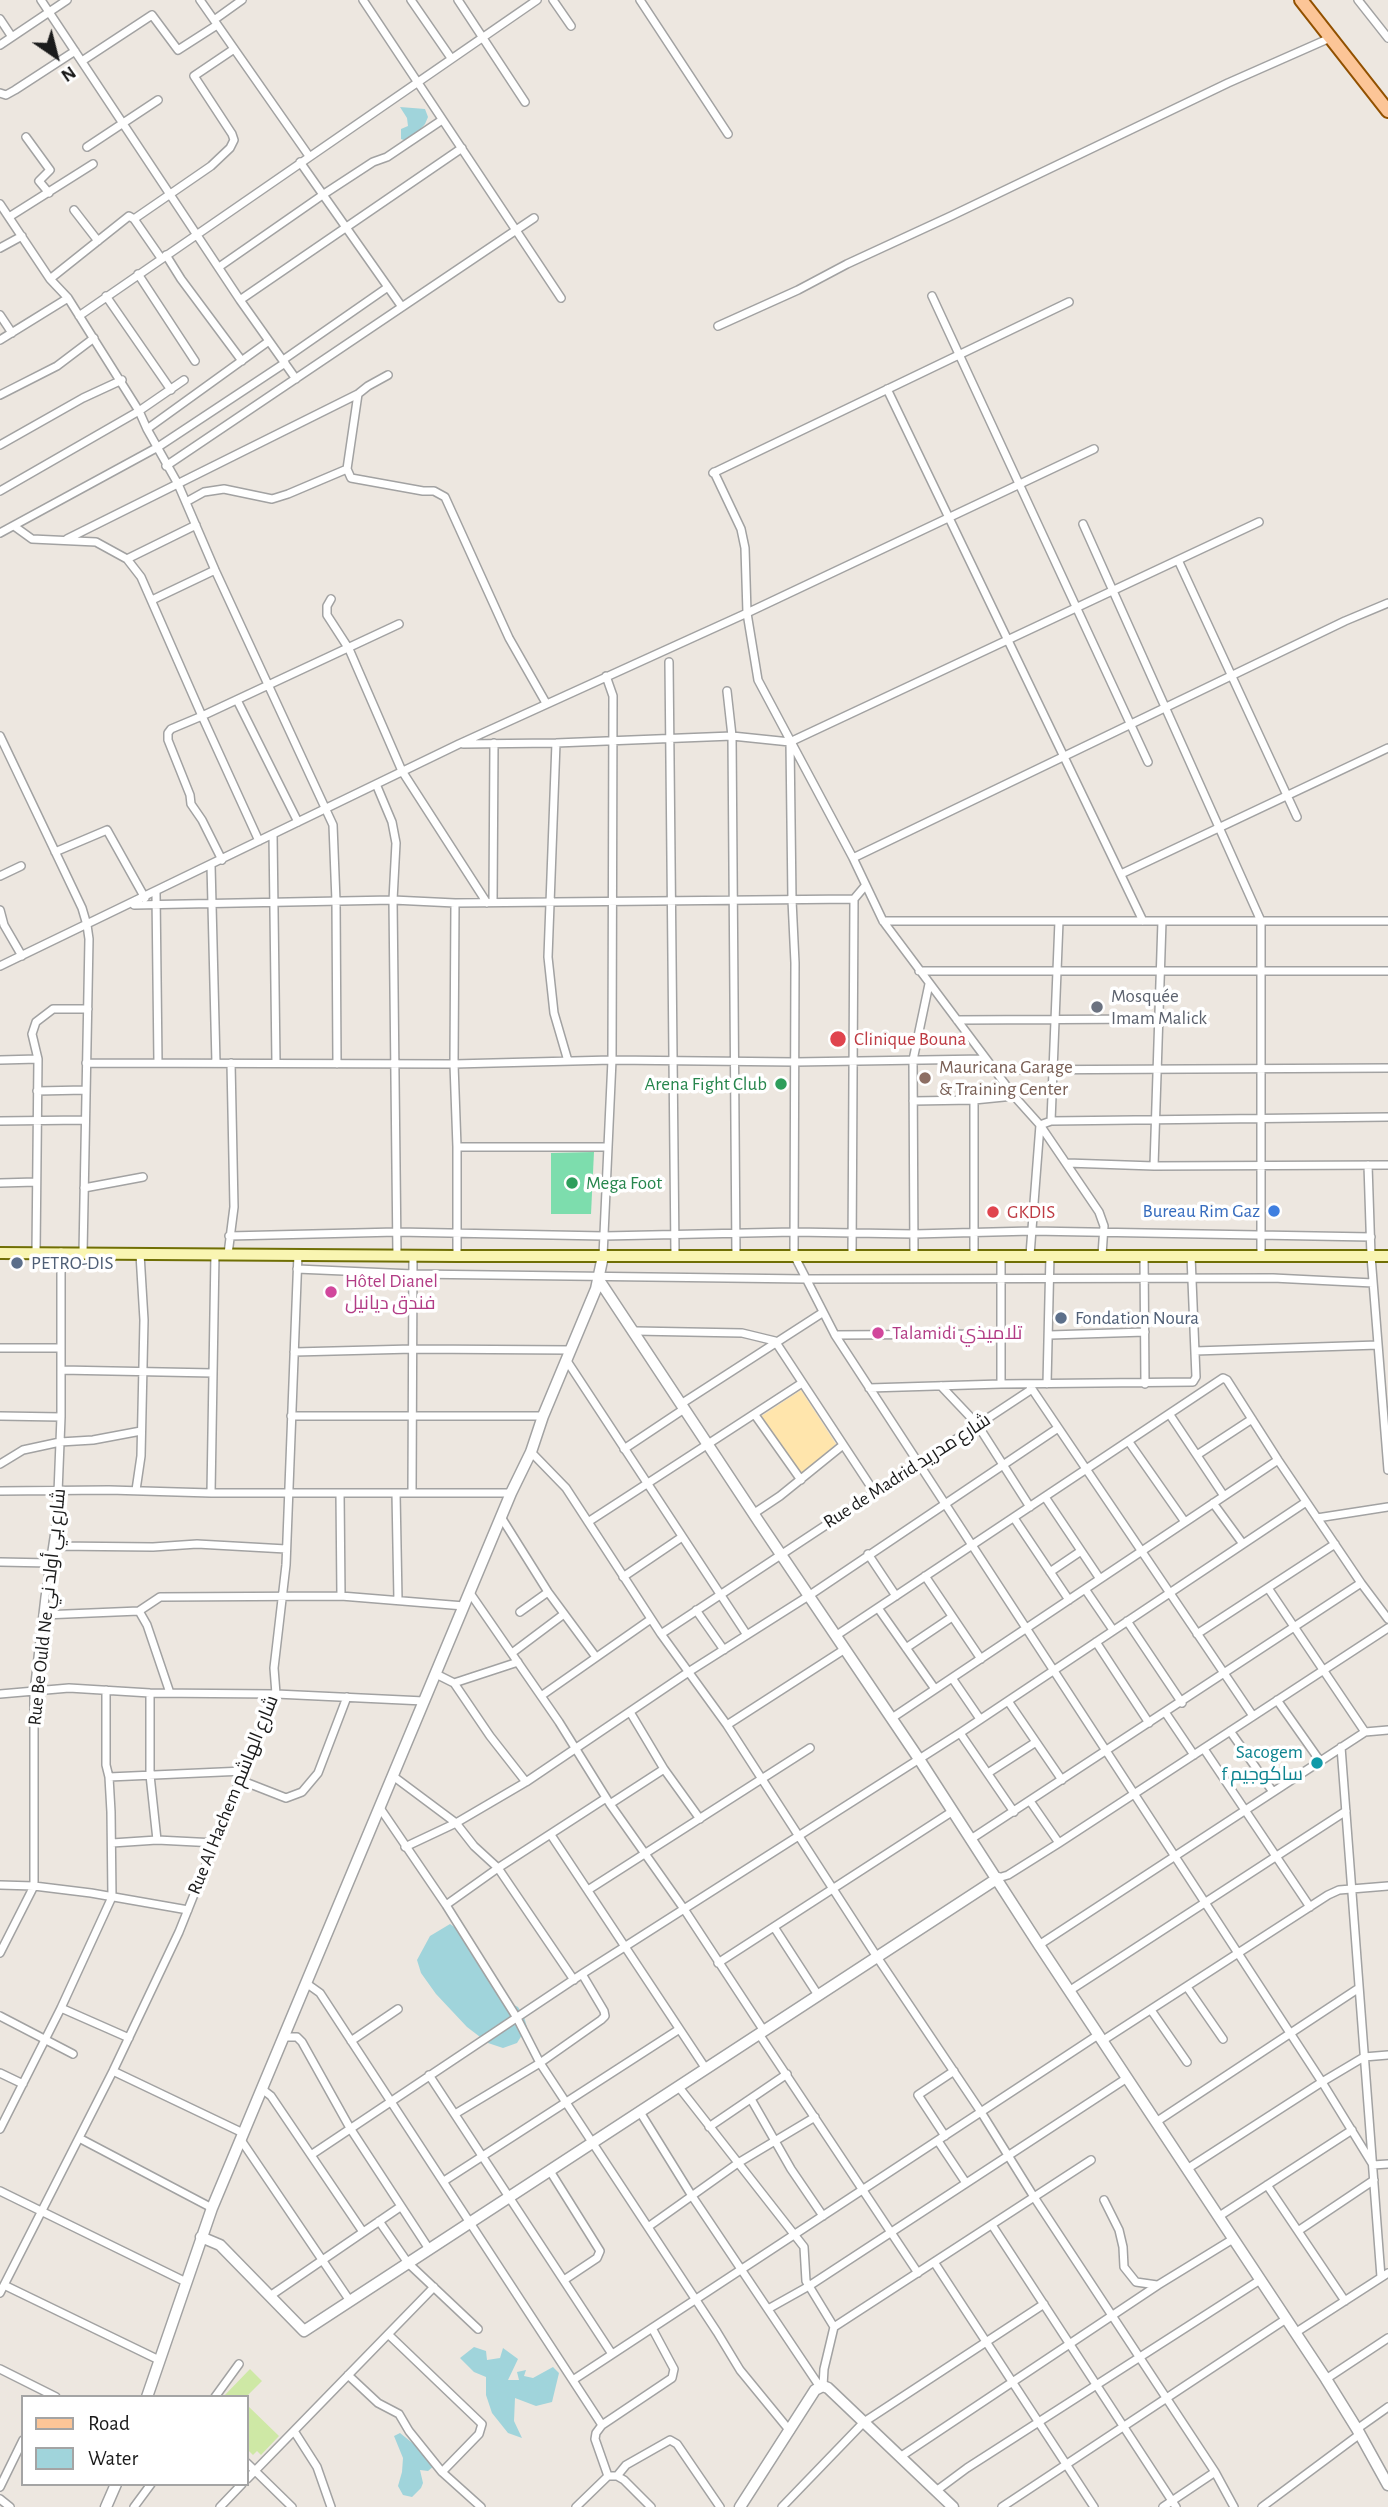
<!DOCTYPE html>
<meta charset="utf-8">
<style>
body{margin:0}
#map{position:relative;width:1388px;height:2507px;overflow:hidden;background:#ede7e0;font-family:"Alegreya Sans",sans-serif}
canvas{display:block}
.legend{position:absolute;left:21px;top:2395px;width:228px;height:91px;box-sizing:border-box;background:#fff;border:2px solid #a4a4a4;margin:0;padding:9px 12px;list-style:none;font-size:21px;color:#1b1b1b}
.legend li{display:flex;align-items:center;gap:14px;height:35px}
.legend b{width:35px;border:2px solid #a4a4a4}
.north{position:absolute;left:21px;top:21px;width:70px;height:70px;-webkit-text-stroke:5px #fff;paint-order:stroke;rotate:145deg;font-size:19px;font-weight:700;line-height:28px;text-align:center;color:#1b1b1b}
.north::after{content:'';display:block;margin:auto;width:24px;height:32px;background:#1b1b1b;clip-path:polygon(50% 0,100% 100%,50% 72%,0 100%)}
</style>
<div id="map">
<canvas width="1388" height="2507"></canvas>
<ul class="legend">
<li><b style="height:9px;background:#fcc597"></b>Road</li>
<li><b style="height:19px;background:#a0d4db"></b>Water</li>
</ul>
<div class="north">N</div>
</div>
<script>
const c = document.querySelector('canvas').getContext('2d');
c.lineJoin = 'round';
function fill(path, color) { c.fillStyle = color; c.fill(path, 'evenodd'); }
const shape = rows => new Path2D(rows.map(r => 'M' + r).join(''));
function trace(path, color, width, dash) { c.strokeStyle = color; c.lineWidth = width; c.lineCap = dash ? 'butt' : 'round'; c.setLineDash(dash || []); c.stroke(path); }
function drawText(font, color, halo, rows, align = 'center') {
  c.font = font + ' "Alegreya Sans",Cairo,sans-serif'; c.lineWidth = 7; c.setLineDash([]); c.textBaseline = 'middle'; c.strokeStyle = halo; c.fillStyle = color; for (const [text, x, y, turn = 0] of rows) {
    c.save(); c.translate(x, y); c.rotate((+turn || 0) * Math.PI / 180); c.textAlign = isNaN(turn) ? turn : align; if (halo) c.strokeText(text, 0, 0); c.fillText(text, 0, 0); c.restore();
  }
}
fill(shape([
 [250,2369,262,2381,246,2397,223,2397],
 [247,2405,279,2436,261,2455,257,2451,253,2455,247,2449]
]), '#cee8a5');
fill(shape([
 [801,1390,836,1444,801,1474,760,1417]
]), '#ffe5ac');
fill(shape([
 [594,1152,591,1214,551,1214,551,1153]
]), '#7dddad');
fill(shape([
 [400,107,425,109,428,117,425,124,409,142,401,139,401,129,408,126,407,118],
 [450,1924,459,1930,481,1962,490,1983,504,2000,518,2007,524,2017,527,2027,517,2043,503,2048,488,2043,467,2027,436,1994,421,1973,417,1960,430,1936],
 [474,2347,486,2351,487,2360,500,2358,503,2348,518,2359,508,2380,519,2380,517,2372,526,2370,524,2376,533,2378,553,2367,559,2373,552,2402,536,2406,515,2398,514,2421,522,2438,508,2433,492,2413,486,2395,486,2377,474,2372,460,2358],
 [400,2433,431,2458,435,2465,428,2471,420,2470,423,2483,421,2488,412,2497,403,2495,398,2486,402,2472,403,2458,394,2436]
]), '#a0d4db');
const minor = shape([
 [41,0,240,300,296,379],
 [200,0,309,156],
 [363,0,561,298],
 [411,0,451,58],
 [458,0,525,102],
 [553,0,571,26],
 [640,0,728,134],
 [1358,0,1388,38],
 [0,19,12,37],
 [214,20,242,0],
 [0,45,67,0],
 [82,61,152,15,178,50,217,25],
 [0,93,6,95,15,90,75,51],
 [26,137,50,170,39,181,49,193],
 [87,147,158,100],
 [300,162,402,307],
 [0,204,50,279,68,298,139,411,147,429,178,484,215,570,333,825,336,901,337,1064],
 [74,210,98,241],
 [9,217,93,164],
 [134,219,161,258],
 [0,248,22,236],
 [166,255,181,279,242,361],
 [219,267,324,194,373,162,387,157,442,120],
 [138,274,195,361],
 [50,279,129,216,134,219,211,166,230,148,234,140,232,134,194,76,234,49],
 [106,296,171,390],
 [932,296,1148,762],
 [240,300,462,148],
 [0,315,12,333],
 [79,316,537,0],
 [718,326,798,290,847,264,951,216,1228,83,1330,38],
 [0,340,68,298],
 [283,360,388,287],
 [388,375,368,386,358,394,347,469,351,478,423,491,434,491,445,497,509,638,546,703],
 [887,389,1143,921],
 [0,395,57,366,94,338],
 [147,429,269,341],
 [0,445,83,398,122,380],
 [166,466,534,218],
 [714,472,741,529,745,548,747,613,758,680,853,858,883,921,1014,1096,1040,1125,1099,1212,1104,1226,1102,1255],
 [713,473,1069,302],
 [0,491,139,411,184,380],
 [186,502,204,492,224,489,272,499,288,494,347,469],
 [1083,524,1261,921,1261,1256],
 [14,526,32,539,96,542,127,559,141,577,202,716,171,729,168,733,168,740,190,795,191,804,202,820,222,860],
 [0,533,158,447,285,363],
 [67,539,358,394],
 [127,559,196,525],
 [1178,560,1297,817],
 [331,599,327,606,327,615,349,649,402,771,487,903],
 [152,600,215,570],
 [669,662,675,1254],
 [606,676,613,696,612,1060,795,1062,986,1059],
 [727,691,732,736,736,1255],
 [237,700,298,822],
 [0,736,82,908,87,925,89,939,83,1253],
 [790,742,792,900,795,963,794,1255,835,1335,1322,2082,1373,2165,1388,2164],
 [556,743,548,957,554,1013,568,1061],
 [463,744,556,743,732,736,790,742,1259,522],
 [376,784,392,822,396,843,393,900,397,1255],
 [273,834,276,1063],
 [259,841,202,716,399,624],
 [55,852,107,830,145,898],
 [853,858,1345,621,1388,603],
 [211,865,216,1063],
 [1121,874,1388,748],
 [0,876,21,866],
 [156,893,158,1063],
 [493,902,494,743],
 [455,903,454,1064,457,1147,457,1256],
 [134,905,393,900,455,903,854,899],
 [0,910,4,925,22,956],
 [883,921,1388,921],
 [0,966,459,744,747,613,1094,449],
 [919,971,1388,971],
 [957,1020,1158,1019],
 [0,1060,38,1059],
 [86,1063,454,1064,612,1060,603,1256],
 [994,1070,1388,1068],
 [37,1091,86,1090],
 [913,1101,974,1100,1014,1096],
 [0,1121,85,1120],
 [1051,1121,1059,921],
 [457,1147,608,1147],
 [1067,1163,1154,1166,1388,1165],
 [1368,1165,1371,1256,1388,1470],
 [1154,1166,1162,921],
 [0,1183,36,1182],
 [84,1188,143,1177],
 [229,1236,397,1232,604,1236,794,1232,914,1234,1032,1231,1371,1237],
 [36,1253,38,1059,32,1034,36,1022,53,1009,88,1009],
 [228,1254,234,1207,231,1063],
 [852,1255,854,899,865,886],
 [974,1255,974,1100],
 [1001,1255,1001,1384],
 [1030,1255,1040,1125,1051,1121,1388,1117],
 [1144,1255,1145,1384],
 [914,1256,913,1060,929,984],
 [297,1269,413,1274,806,1279,1273,1278,1373,1283],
 [635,1331,742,1333,775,1341,875,1493],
 [835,1335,1002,1334],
 [1050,1335,1145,1332],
 [0,1348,61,1348],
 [1195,1351,1378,1345],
 [294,1352,413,1349,571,1350],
 [567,1361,747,1635],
 [61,1370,213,1373],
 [1047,1384,1050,1255],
 [941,1386,977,1424,1030,1507],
 [1030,1386,1253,1716],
 [869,1388,1001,1384,1193,1382,1196,1377,1191,1256],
 [681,1404,822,1313],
 [755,1415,801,1480],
 [1170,1415,1224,1496],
 [0,1416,61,1417],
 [291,1416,543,1416],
 [1129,1442,1185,1522],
 [624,1449,684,1409],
 [531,1452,566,1488,661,1634,727,1725,877,1957,981,2112,1034,2197,1215,2472,1234,2507],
 [1197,1455,1252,1419],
 [0,1464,23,1450,60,1442,93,1440,141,1431],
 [136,1490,141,1456,144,1320,140,1254],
 [0,1491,109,1490,211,1493,511,1493],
 [211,1493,215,1254],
 [340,1493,341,1596,464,1606],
 [396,1493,398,1600],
 [412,1493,413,1255],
 [1045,1497,1100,1579],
 [1213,1503,1243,1544],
 [753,1514,780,1496,843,1445],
 [501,1517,548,1592,596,1657],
 [1014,1518,1069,1600],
 [1317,1518,1388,1507],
 [588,1522,802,1383],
 [54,1546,153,1547,197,1544,286,1549],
 [868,1554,896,1596],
 [0,1562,50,1563],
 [1050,1572,1081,1551],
 [925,1576,981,1659],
 [623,1577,682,1537],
 [1268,1588,1365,1732],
 [1085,1589,1113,1630],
 [470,1593,559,1722,610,1804,684,1909,764,2031],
 [878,1608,935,1689],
 [696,1610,724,1650],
 [139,1611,147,1625,170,1693],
 [520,1612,548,1592],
 [43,1615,139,1611,160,1597,341,1596],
 [1127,1621,1182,1703],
 [661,1634,1032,1389],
 [1197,1634,1335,1544],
 [837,1635,1223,1378,1227,1380,1278,1460,1361,1583,1388,1619],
 [1096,1642,1149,1723],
 [906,1648,952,1617],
 [512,1653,564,1614],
 [436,1674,454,1683,490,1736,526,1782],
 [952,1678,980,1719],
 [454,1683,518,1662],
 [150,1693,150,1775,157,1840,216,1843],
 [0,1694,69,1688,150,1693,276,1694,424,1701],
 [541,1696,651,1619],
 [1277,1700,1320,1761],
 [1008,1701,1062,1780],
 [630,1712,664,1769,700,1819],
 [1165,1712,1194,1755],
 [892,1718,1278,1460],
 [727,1725,845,1649],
 [1230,1731,1273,1792],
 [960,1733,1014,1812],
 [1341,1747,1381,2277],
 [1204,1749,1310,1907],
 [988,1773,1036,1742],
 [393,1776,456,1823,474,1846,498,1868,574,1980],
 [109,1777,244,1771],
 [240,1780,286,1798,302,1792,318,1773,347,1697],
 [1030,1801,1059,1843],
 [610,1804,664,1769],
 [380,1808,446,1905,517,2018,540,2063,717,2332,740,2370,790,2431],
 [551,1835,706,2069],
 [971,1839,1361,1583],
 [112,1843,157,1840],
 [405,1847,456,1823,526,1782,690,1671,810,1595,1058,1428],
 [998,1878,1008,1875,1059,1843,1388,1628],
 [0,1885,34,1886,91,1893,188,1910],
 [588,1890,810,1748],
 [446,1905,498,1868,606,1798],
 [774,1927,818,1995],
 [1039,1945,1365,1732,1388,1730],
 [0,1953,34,1886,34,1692,45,1597,57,1518,61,1417,61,1252],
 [718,1963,953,1811],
 [306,1983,320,1993,602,2425],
 [1187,1987,1223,2039],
 [1069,1991,1346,1811],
 [61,2008,129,2038],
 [1151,2010,1187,2062],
 [0,2016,73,2054],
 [759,2034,918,2273],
 [284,2037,297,2037,302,2042,350,2128,429,2249],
 [351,2041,398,2009],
 [1102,2041,1328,1895,1339,1890,1388,1886],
 [113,2071,243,2133],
 [0,2073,23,2084],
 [429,2075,612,2354],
 [678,2086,804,2247,806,2281,834,2327,824,2369,823,2386],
 [262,2089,271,2096,363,2232],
 [751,2099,791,2169,823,2216],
 [640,2112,692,2196,820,2387],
 [455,2114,540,2063,601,2020,605,2016,604,2011,582,1974],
 [1156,2122,1359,1988],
 [709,2127,787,2074],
 [0,2129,61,2008,112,1897,111,1812,109,1777,106,1765,106,1690],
 [945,2136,918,2095,954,2071],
 [79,2138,212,2208],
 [241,2140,350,2301],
 [938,2141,966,2183],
 [311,2155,582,1974,960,1733,1306,1502],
 [1187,2169,1322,2082,1364,2057,1388,2055],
 [550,2171,600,2251,597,2258,564,2280],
 [444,2181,678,2030],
 [1267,2185,1345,2301],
 [0,2191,186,2282],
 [1104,2200,1119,2230,1123,2247,1124,2267,1136,2282,1157,2285],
 [1218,2217,1352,2130],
 [379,2221,408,2263,478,2329],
 [992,2225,1176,2507],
 [648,2227,738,2163,815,2117],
 [1298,2231,1374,2180],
 [934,2262,1094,2507],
 [4,2285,159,2360],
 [0,2293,113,2071,179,1932,253,1747,276,1694,274,1668,286,1565,298,1254],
 [270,2296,400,2207],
 [768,2309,809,2286,1127,2078],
 [834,2327,1091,2160],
 [1295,2333,1388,2273],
 [389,2335,482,2424,479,2434,442,2472],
 [0,2369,56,2397],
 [348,2375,378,2403,399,2414,409,2431,442,2472,481,2507],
 [1326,2379,1388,2338],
 [573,2380,1098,2035],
 [215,2397,239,2364],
 [1357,2429,1388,2407],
 [294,2431,317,2467,331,2507],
 [900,2457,1158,2285,1233,2239],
 [247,2463,292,2507],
 [608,2476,595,2439,596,2433,602,2425,672,2378,674,2369,652,2328],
 [617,2476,626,2465,670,2440,677,2444,720,2507],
 [247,2479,434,2287],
 [0,2487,23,2440],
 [936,2491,967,2468,1260,2280],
 [0,2499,10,2507],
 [134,2507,151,2484],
 [220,2507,242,2484],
 [576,2507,608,2476,617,2476,624,2480,651,2507],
 [782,2507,864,2422,1044,2304],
 [1002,2507,1286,2319],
 [1163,2507,1215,2472],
 [1262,2507,1360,2434]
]);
const tertiary = shape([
 [599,1280,759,1522,919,1759,1039,1945,1326,2379,1357,2429,1388,2485],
 [201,2237,220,2245,304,2331,998,1878],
 [147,2397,212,2208,511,1493,531,1452,543,1416,596,1289,603,1256],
 [106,2507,116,2484],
 [740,2507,815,2390,823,2386,828,2388,953,2507]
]);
const secondary = shape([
 [0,1253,457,1256,1388,1256]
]);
const primary = shape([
 [1301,0,1388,111]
]);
trace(minor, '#a2a2a2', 10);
trace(tertiary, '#a2a2a2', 13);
trace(secondary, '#706f05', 14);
trace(primary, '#925100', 16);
trace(minor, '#fff', 7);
trace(tertiary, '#fff', 10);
trace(secondary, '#f9f5b2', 10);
trace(primary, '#fcc597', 12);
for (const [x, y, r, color] of [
 [1097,1007,7,"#6b7280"],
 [838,1039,9,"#e0444e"],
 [925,1078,7,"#8d6e63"],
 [781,1084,7,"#2e9e5b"],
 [572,1183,7,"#2e9e5b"],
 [1274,1211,7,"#3f7fe0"],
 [993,1212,7,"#e0444e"],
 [17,1263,7,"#5c6f8a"],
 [331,1292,7,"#d1479c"],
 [1061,1318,7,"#5c6f8a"],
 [878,1333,7,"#d1479c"],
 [1317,1763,7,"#0f9aa8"]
]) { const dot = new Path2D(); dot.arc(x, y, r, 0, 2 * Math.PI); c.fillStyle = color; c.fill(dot); trace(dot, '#fff', 2.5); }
drawText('19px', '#5b616d', '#fff', [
 ["Mosquée",1111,996],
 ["Imam Malick",1111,1018]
], 'left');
drawText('19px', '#be3a42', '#fff', [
 ["Clinique Bouna",854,1039],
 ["GKDIS",1007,1212]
], 'left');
drawText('19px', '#785e54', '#fff', [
 ["Mauricana Garage",939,1067],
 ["& Training Center",939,1089]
], 'left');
drawText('19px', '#27864d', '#fff', [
 ["Arena Fight Club",767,1084],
 ["Mega Foot",586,1183,"left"]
], 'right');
drawText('19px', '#366cbe', '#fff', [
 ["Bureau Rim Gaz",1260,1211]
], 'right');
drawText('19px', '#4e5e75', '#fff', [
 ["PETRO-DIS",31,1263],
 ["Fondation Noura",1075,1318]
], 'left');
drawText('19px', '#b23c85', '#fff', [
 ["Hôtel Dianel",345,1281],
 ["فندق ديانيل",345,1303],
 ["Talamidi تلاميذي",892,1333]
], 'left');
drawText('19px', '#1b1b1b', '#fff', [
 ["Rue de Madrid شارع مدريد",907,1471,-33],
 ["Rue Be Ould Ne شارع بي أولد ني",47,1607,-84],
 ["Rue Al Hachem شارع الهاشم",233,1795,-68]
]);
drawText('19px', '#0d838f', '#fff', [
 ["Sacogem",1303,1752],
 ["f ساكوجيم",1303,1774]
], 'right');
</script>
